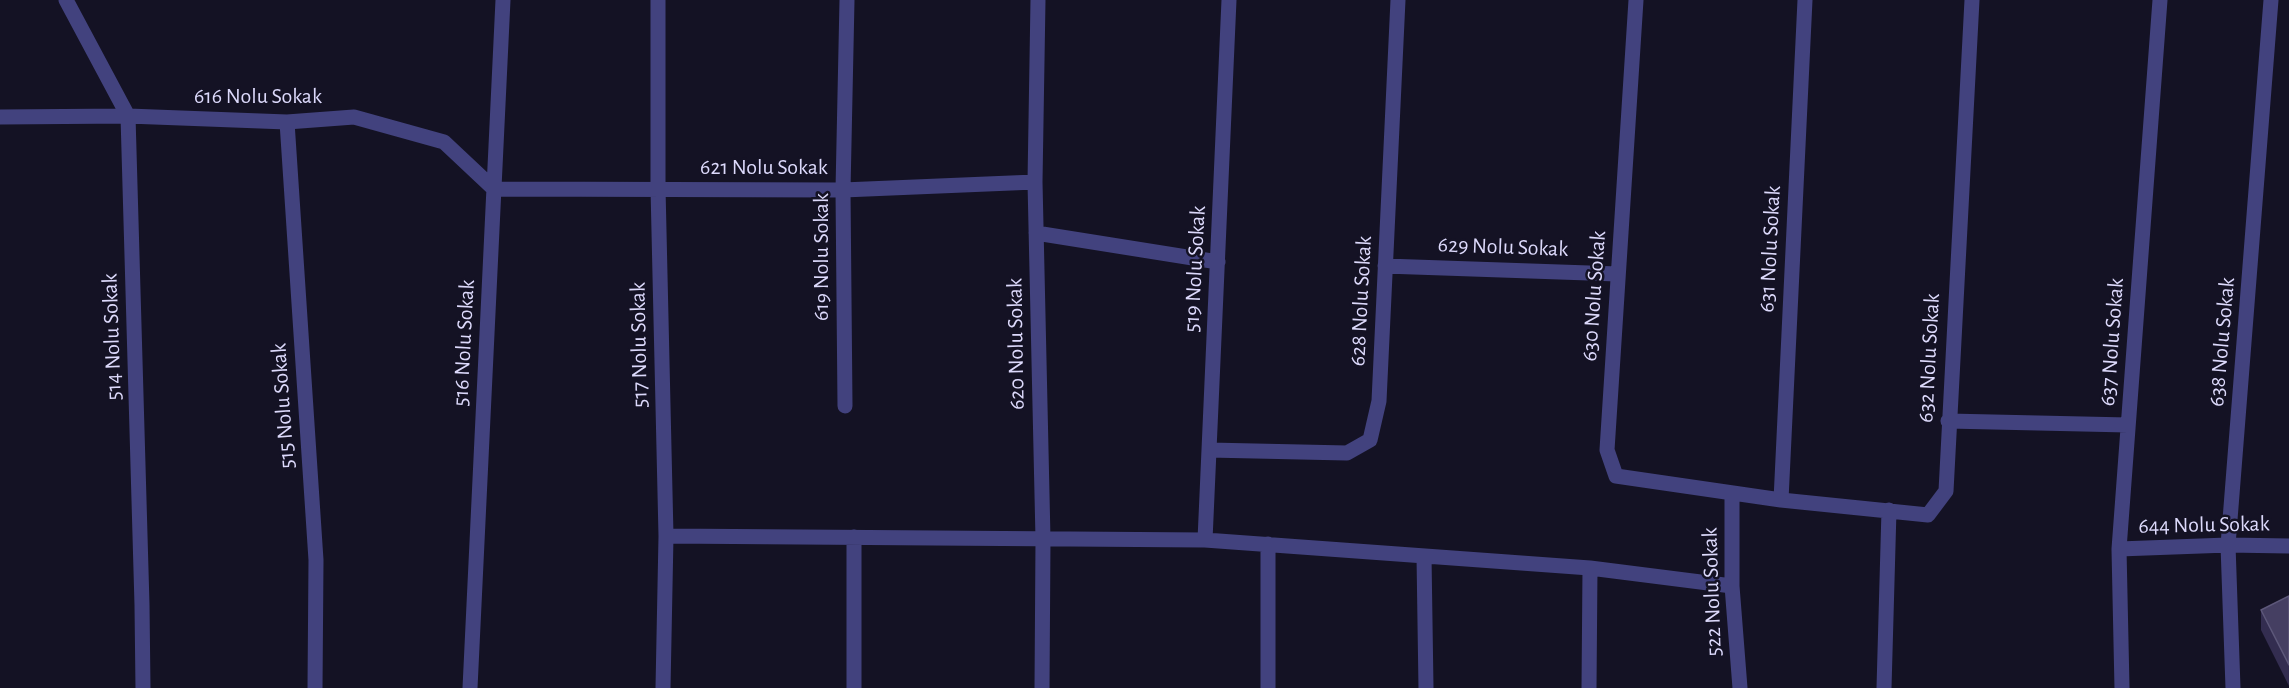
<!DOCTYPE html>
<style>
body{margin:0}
canvas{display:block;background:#141224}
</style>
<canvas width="2289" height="688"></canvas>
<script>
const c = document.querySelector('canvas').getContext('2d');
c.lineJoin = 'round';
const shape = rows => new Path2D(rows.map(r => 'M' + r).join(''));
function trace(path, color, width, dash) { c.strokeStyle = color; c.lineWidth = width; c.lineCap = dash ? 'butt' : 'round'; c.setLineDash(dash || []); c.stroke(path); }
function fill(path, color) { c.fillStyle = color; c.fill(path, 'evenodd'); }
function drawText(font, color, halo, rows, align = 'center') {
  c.font = font + ' "Alegreya Sans",sans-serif'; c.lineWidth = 5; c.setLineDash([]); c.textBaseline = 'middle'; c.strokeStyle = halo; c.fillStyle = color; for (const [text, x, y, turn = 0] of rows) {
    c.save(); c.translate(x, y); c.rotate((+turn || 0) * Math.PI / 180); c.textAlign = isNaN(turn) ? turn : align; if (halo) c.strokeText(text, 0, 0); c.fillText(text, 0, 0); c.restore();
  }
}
trace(shape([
 [66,0,128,116,142,605,143,688],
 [658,0,658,188,666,536,663,688],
 [1038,0,1035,182,1043,539,1042,688],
 [1636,0,1607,450,1616,476,1781,500,1928,515,1946,491,1972,0],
 [0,117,128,116,287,122,354,117,444,142,494,189,843,190,1035,182],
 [287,122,316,560,315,688],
 [1036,233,1218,262],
 [1385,266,1618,274],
 [845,406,843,190,847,0],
 [1948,421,2128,425],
 [1209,450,1347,453,1370,440,1379,401,1398,0],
 [1732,493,1732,586,1740,688],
 [1781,500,1805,0],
 [666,536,1205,540,1590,568,1732,586],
 [1205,540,1229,0],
 [2119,549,2228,545,2289,546],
 [1424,556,1426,688],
 [470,688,503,0],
 [854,688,854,537],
 [1268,688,1268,544],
 [1589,688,1590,568],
 [1884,688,1889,510],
 [2122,688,2119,549,2160,0],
 [2233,688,2228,545,2271,0]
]), '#42427e', 15);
fill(shape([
 [2289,596,2289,686,2261,630,2261,610]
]), '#332d50');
const building = shape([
 [2289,596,2289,665,2261,610,2289,596]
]);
fill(building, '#453f62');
trace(building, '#5d587a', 1.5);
drawText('22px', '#dcd9fb', '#141224', [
 ["616 Nolu Sokak",258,96],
 ["621 Nolu Sokak",764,167],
 ["629 Nolu Sokak",1503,247,2],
 ["631 Nolu Sokak",1770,249,-87],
 ["619 Nolu Sokak",821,257,-90],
 ["519 Nolu Sokak",1195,269,-87],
 ["630 Nolu Sokak",1594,296,-86],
 ["628 Nolu Sokak",1361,301,-87],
 ["514 Nolu Sokak",112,337,-92],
 ["637 Nolu Sokak",2112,342,-86],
 ["638 Nolu Sokak",2222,342,-85],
 ["516 Nolu Sokak",464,343,-87],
 ["620 Nolu Sokak",1016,344,-91],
 ["517 Nolu Sokak",639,345,-91],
 ["632 Nolu Sokak",1929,358,-87],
 ["515 Nolu Sokak",283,406,-94],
 ["644 Nolu Sokak",2204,525,-1],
 ["522 Nolu Sokak",1712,592,-92]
]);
</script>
